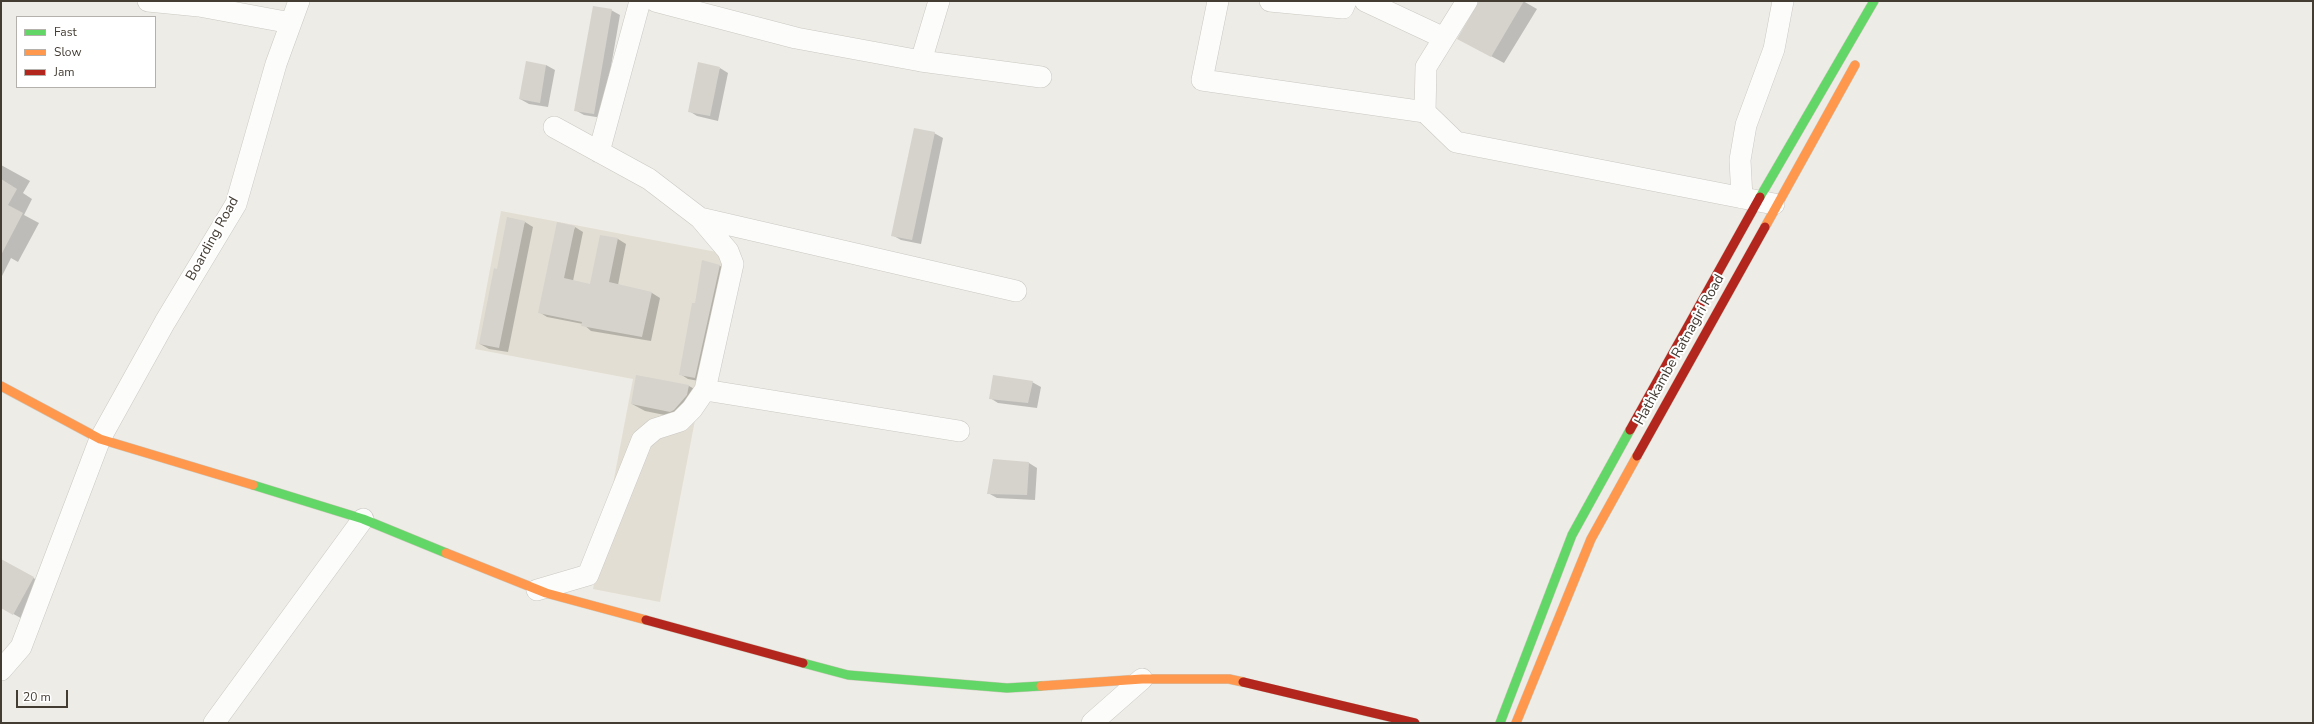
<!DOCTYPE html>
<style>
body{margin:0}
#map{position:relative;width:2314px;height:724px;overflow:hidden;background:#eeece6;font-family:"Nunito Sans",sans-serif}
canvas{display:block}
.frame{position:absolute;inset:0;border:2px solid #433c33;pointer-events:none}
.legend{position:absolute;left:16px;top:16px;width:140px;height:72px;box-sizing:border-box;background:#fff;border:1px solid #b4b1ad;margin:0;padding:5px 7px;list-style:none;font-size:12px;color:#433c33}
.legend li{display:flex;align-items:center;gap:8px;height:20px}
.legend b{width:20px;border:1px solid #b4b1ad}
.scale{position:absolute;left:16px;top:690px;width:52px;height:18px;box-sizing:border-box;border:2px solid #433c33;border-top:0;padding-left:5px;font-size:12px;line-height:14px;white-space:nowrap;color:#433c33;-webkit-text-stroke:3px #fff;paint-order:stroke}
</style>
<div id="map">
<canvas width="2314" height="724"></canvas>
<div class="frame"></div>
<ul class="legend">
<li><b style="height:5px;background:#63d668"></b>Fast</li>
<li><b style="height:5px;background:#ff974d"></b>Slow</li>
<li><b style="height:5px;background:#b3261e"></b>Jam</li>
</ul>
<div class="scale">20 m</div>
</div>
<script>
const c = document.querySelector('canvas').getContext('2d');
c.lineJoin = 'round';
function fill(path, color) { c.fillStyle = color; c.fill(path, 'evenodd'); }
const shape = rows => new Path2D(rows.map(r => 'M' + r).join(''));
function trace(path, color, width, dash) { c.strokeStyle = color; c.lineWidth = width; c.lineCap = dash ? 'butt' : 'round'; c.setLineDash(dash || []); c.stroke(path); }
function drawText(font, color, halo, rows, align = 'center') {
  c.font = font + ' "Nunito Sans",sans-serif'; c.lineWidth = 4; c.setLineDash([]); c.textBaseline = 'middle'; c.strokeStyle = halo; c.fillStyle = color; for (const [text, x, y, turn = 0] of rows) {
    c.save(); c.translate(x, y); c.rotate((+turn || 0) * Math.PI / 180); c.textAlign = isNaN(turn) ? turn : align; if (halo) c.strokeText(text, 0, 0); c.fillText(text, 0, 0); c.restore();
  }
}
fill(shape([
 [501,211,727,254,660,602,593,589,633,379,475,349]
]), '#e2ded3');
fill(shape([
 [1479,1,1523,1,1537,9,1504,63,1472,46],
 [611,10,620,15,602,118,584,115,575,110],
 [546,65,555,70,548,107,529,104,520,99],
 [720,68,728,73,718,121,697,116,689,111],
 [934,133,943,138,921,244,901,240,892,235],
 [1,165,30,181,23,193,32,199,24,215,39,223,18,262,11,258,1,278],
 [525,222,533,227,508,352,489,349,480,344,498,270],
 [575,227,583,232,573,281,591,285,601,236,618,239,626,244,618,285,652,293,660,298,651,341,591,331,583,324,547,317,539,312],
 [703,261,720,266,729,271,704,382,688,379,680,374,696,304],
 [1032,382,1041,387,1037,408,998,403,990,398],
 [689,386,702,393,684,419,645,411,632,404],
 [1029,463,1037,468,1035,500,997,498,988,493],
 [1,560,46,585,26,621,1,607]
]), '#0003');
fill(shape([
 [1479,1,1524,1,1491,57,1457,39],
 [593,6,612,9,594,114,574,111],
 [526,61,546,65,540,103,519,99],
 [698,62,720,67,710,116,688,112],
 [914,128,935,132,912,240,891,236],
 [1,179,17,189,8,205,23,213,1,255],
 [507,217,525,221,499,348,479,344,494,268,497,269],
 [557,222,575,226,564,278,590,284,600,235,618,238,609,282,652,292,642,337,581,326,582,322,538,313],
 [702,260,720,265,695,378,679,375,692,303,695,303],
 [636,375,689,385,687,395,674,410,670,412,631,404],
 [993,375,1033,381,1028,403,989,399],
 [993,459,1029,462,1027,495,987,494],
 [1,559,34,577,13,615,1,608]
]), '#d6d3cd');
const street = shape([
 [148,1,199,6,291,23],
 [655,1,796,38,921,61,939,1],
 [1218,1,1202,80,1425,112,1456,142,1774,204],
 [1270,1,1343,8,1346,1],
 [1365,1,1444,38],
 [921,61,1041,77],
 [1425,112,1426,67,1467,1],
 [599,152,640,1],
 [1742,198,1740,160,1746,125,1774,49,1783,1],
 [700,218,1016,291],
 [705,390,959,431],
 [537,590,588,575,642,440,655,429,680,421,692,409,705,390,733,264,728,251,700,218,649,179,554,127],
 [1,670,21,647,100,439,165,322,236,204,276,64,299,1],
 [214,723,363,519],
 [1092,723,1142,679]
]);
const fast = shape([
 [1760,197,1874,1],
 [253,485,363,519,446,553],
 [803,663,848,675,1007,688,1041,686],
 [1500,723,1572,535,1630,430]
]);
const slow = shape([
 [1765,227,1855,65],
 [1,386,100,439,253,485],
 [446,553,546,593,646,620],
 [1041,686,1142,679,1229,679,1243,682],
 [1516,723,1591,539,1637,456]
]);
const jam = shape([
 [1630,430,1760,197],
 [1637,456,1765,227],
 [646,620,803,663],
 [1243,682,1415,723]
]);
trace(street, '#cac8c2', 22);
trace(fast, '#cdc9bd', 10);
trace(slow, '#cdc9bd', 10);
trace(jam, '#cdc9bd', 10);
trace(street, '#fcfcfb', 21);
trace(fast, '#63d668', 9);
trace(slow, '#ff974d', 9);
trace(jam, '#b3261e', 9);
drawText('14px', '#433c33', '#fff', [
 ["Boarding Road",213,239,-61],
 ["Hathkambe Ratnagiri Road",1680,350,-61]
]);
</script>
